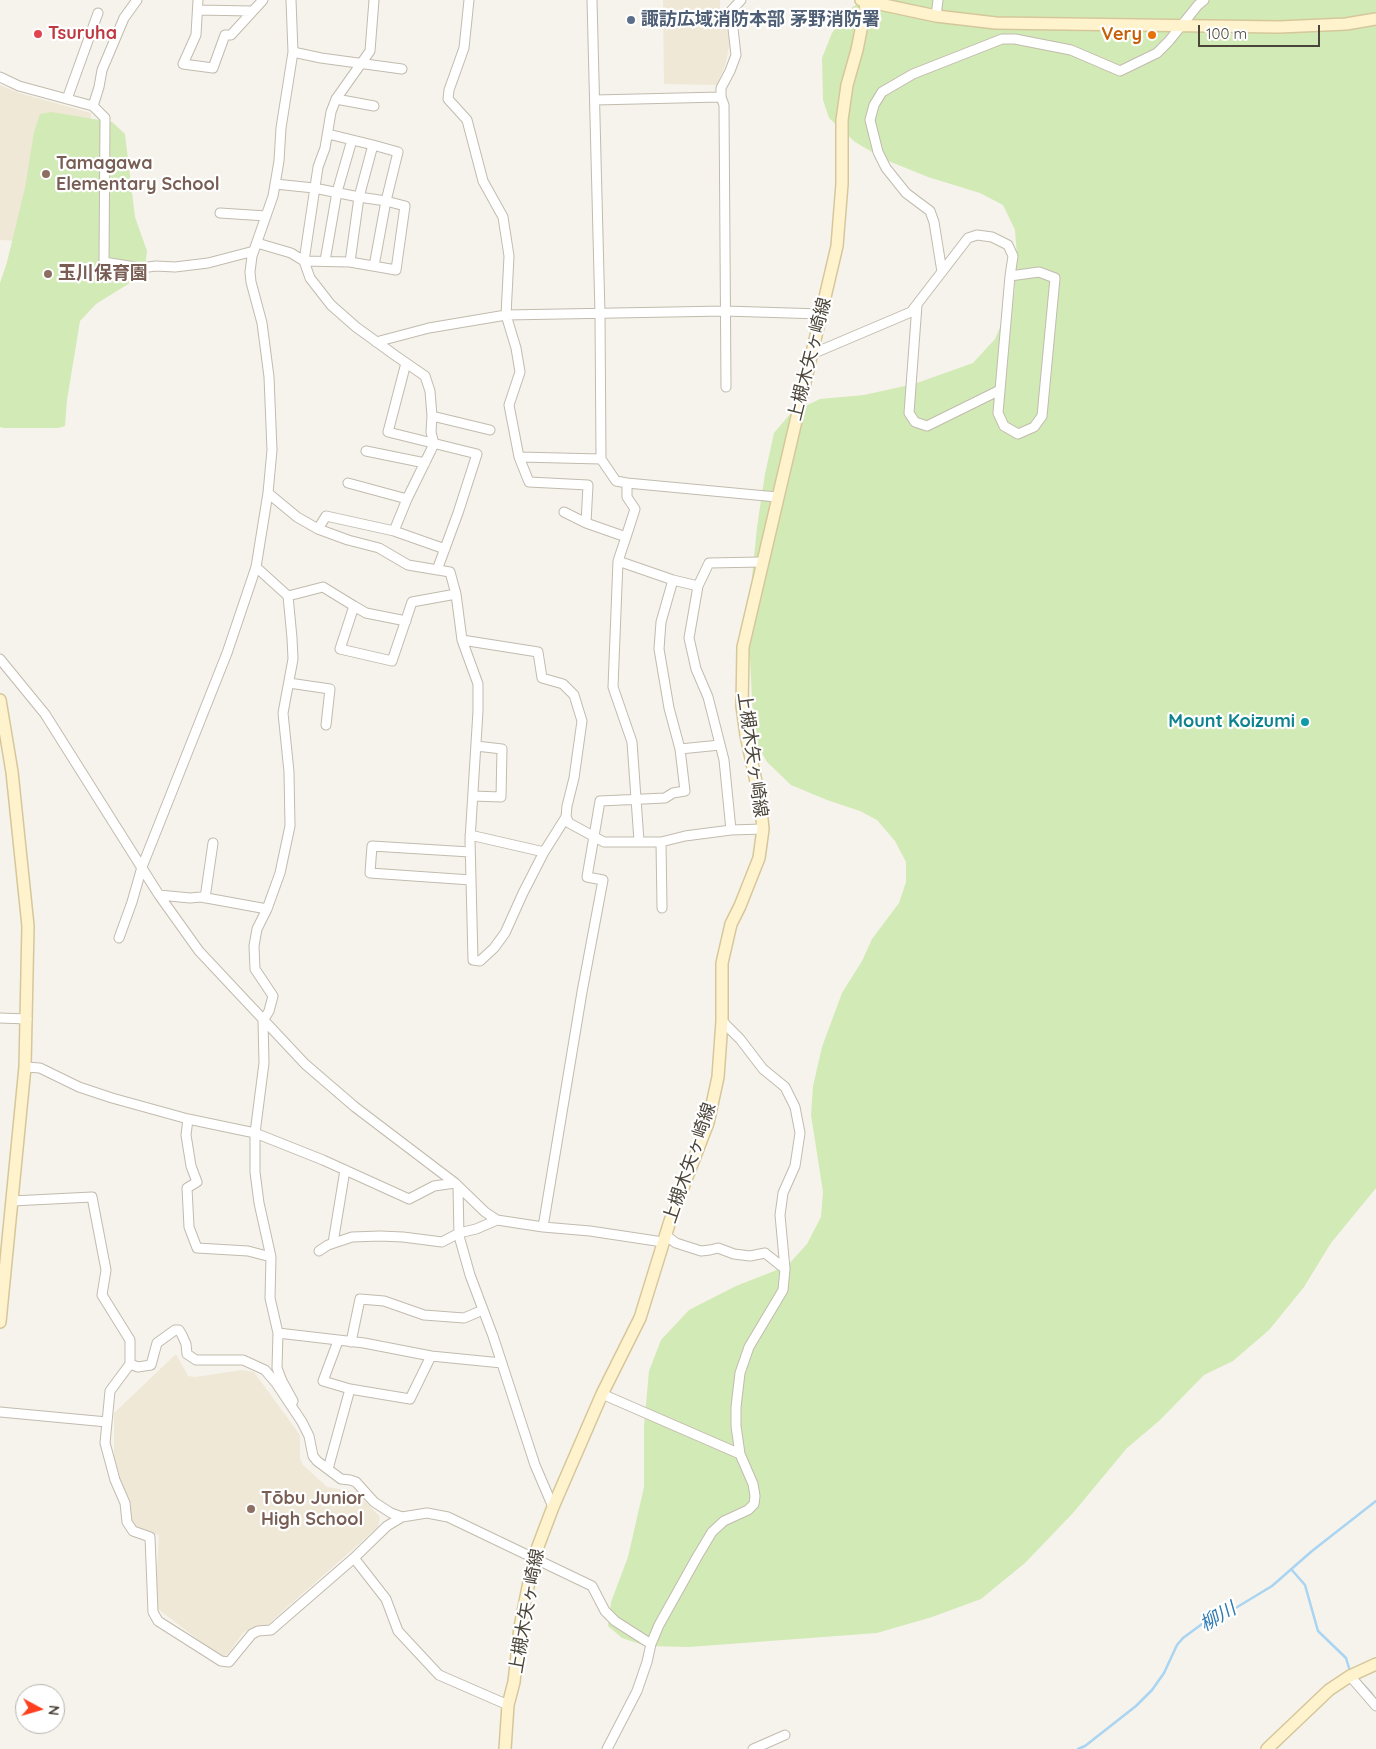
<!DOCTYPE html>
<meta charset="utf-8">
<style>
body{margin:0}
#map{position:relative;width:1376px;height:1749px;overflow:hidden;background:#f6f3ec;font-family:Quicksand,sans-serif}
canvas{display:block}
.north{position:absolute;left:15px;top:1684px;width:50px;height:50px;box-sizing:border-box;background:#fff;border:1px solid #b7b4b0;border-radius:50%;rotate:96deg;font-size:14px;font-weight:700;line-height:20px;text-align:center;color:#4b4439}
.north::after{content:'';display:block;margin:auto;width:18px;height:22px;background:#fc3f1d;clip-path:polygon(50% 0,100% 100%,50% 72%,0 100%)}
.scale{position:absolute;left:1198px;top:25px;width:122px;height:22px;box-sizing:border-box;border:2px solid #4b4439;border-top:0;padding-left:6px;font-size:15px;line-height:18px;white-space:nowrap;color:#4b4439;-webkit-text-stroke:4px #fff;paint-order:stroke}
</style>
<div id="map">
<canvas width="1376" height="1749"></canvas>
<div class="north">N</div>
<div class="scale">100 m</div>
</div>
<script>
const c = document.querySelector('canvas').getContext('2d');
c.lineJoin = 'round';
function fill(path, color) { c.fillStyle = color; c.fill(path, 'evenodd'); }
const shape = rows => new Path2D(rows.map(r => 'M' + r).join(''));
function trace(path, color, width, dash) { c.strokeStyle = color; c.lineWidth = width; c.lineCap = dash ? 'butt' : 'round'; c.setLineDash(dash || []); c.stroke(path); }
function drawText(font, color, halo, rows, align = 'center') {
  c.font = font + ' Quicksand,"Noto Sans JP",sans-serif'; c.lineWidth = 4.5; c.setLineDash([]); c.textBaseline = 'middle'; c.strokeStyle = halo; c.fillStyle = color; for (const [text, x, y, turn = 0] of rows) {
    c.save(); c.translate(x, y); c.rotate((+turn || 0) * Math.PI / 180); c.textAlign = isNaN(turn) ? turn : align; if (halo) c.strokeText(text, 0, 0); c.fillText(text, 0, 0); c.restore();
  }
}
fill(shape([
 [663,0,720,0,720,11,726,21,730,43,725,66,717,85,664,84],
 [0,85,19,93,91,113,95,236,74,244,0,240],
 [176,1354,188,1376,195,1377,242,1370,254,1372,300,1435,300,1458,303,1465,327,1487,356,1492,380,1517,378,1527,266,1626,250,1629,243,1633,228,1654,223,1657,217,1654,158,1609,155,1601,159,1535,135,1529,131,1521,130,1500,114,1470,114,1413]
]), '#efe8d6');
fill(shape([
 [863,0,1376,0,1376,1188,1331,1243,1304,1287,1269,1330,1233,1361,1204,1375,1159,1421,1127,1448,1073,1513,1025,1563,981,1599,932,1617,877,1633,689,1647,646,1646,622,1638,608,1626,611,1602,628,1557,644,1487,644,1426,649,1371,661,1340,689,1310,736,1286,787,1266,807,1244,821,1217,823,1192,811,1115,813,1086,822,1047,842,993,862,961,872,939,899,903,906,882,906,862,895,841,877,820,860,811,827,800,791,785,767,762,754,739,748,618,757,527,765,474,774,433,791,413,820,399,864,395,914,384,973,363,995,339,1014,295,1017,256,1015,230,1003,205,980,193,928,177,886,160,855,142,829,118,823,100,822,58,832,33,850,9],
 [51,112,112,122,125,134,135,217,147,251,145,267,133,281,96,304,80,321,67,400,65,426,58,428,4,428,0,427,0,283,7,262,25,188,34,132,40,114]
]), '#d2eab5');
trace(shape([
 [1291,1569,1305,1585,1318,1631,1346,1658,1349,1668],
 [1359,1680,1372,1694],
 [1078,1749,1085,1746,1136,1706,1152,1690,1164,1673,1177,1645,1183,1638,1202,1624,1229,1612,1272,1586,1312,1551,1376,1501]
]), '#a9d4f2', 2.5);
const street = shape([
 [198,0,196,35,183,64,213,68,225,35,231,35,263,0],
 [374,0,370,51,336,99,331,112,325,148,318,167,304,261,310,278,331,305,356,327,396,356,425,376,430,391,432,416,490,430],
 [469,0,464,48,449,90,448,99,467,120,483,181,503,217,509,256,506,315,516,348,520,372,509,405,519,457,601,459],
 [592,0,600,314,601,459,616,481,627,483,777,497],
 [198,10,251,11],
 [936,16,938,0],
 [293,52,321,58,402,69],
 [0,77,19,86,93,106,105,118,104,262,141,268,156,266,175,267,208,263,254,251],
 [67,99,98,13],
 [336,99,374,106],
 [595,100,721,97],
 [93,106,99,87,102,70,124,18,137,0],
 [328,134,373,145],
 [275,184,314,188,359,197,386,201,405,206,396,270,350,262,359,197,373,145,398,152,386,201,374,266],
 [220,213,266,216],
 [257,243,291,253,304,261,350,262],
 [325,261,337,192,352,140],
 [942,272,934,222,930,211,906,193,886,168,878,152,870,120,874,105,882,92,913,74,1002,39,1015,39,1071,50,1120,71,1157,53,1169,41,1198,5,1204,0],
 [917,305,909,413,915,422,927,426,1000,390],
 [376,342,429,328,506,315,725,311,821,314],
 [812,354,911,312,968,238,977,235,992,237,1008,245,1013,256,1010,276,998,413,1004,426,1018,434,1034,427,1042,416,1055,278,1039,272,1010,276],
 [406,363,388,432,477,454,458,513,437,570],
 [726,387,724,105,721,97,721,88,730,71,736,55,731,11,741,0],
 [432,416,431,432,434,444,407,499,394,531,445,549],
 [366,451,425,463],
 [519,457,529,482,588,485,586,523,626,537,618,561],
 [348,483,407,499],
 [268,493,297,517,318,529,348,540,379,548,408,565,450,572,456,594,462,640,478,684,478,711,470,840,473,960,480,961,494,948,505,933,523,893,544,852,566,817,567,806,574,778,582,721,574,695,563,684,542,678,538,652,462,640],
 [564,512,586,523],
 [318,529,326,516,394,531],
 [626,537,635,509,627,497,627,483],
 [256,567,288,596,292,638,293,659,283,713,289,772,290,826,280,873,267,909,257,929,254,946,255,969,273,996,269,1011,263,1021,264,1063,255,1133,255,1172,259,1203,271,1257,270,1298,278,1333,277,1368,282,1381,293,1401,291,1405],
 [673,580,661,622,659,649,669,708,680,749,720,745],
 [288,596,323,587,354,606,340,649,392,661,412,602,456,594],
 [354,606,366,613,406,621],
 [0,659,45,714,159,895,199,951,305,1064,355,1107,455,1183,485,1212,497,1220,543,1227,590,1231,663,1242],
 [289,683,330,689,326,725],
 [473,796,501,797,502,749,476,746],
 [566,817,569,823,604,842,661,842,685,836,731,830,763,829],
 [731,830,724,760,708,697,696,669,689,638,698,586,709,563,762,562],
 [470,835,544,852],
 [639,841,632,742,613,687,618,561,673,580,698,586],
 [661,842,662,908],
 [470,852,372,846,370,873,471,880],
 [159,895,190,898,201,897,267,909],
 [205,898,213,843],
 [119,938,132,902,142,867,227,653,256,567,268,493,272,450,269,377,262,323,251,282,250,272,252,256,273,196,279,161,281,128,293,52,291,0],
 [0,1018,27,1019],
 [25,1067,40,1068,79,1087,112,1098,188,1119,255,1133,323,1160,409,1199,434,1186,455,1183],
 [188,1119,186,1135,191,1166,197,1182,187,1188,189,1227,197,1248,248,1251,271,1257],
 [458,1187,459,1236,470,1275,493,1336,535,1465,553,1507],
 [12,1201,92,1197,106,1270,102,1295,130,1340,130,1364,110,1391,105,1443,115,1480,125,1503,127,1522,133,1531,150,1537,153,1612,158,1621,221,1661,229,1662,252,1634,258,1631,271,1630,354,1558,387,1526,402,1517,427,1513,448,1517,592,1586,605,1611,615,1621,651,1644],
 [543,1227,582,992,603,880,587,877,600,801,665,798,673,793,685,791,680,749],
 [665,1235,676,1243,701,1251,710,1250,718,1248,734,1254,750,1256,765,1253,785,1269],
 [333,1243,345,1170],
 [319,1251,328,1245,352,1237,380,1236,403,1237,442,1242,459,1233,476,1229,497,1220],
 [278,1333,364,1343,431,1356,502,1363],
 [338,1341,323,1381,350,1389,410,1399,431,1356],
 [351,1342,360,1299,384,1301,424,1315,464,1318,483,1310],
 [130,1364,138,1367,151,1365,157,1343,175,1330,179,1330,182,1335,186,1344,187,1354,196,1360,243,1360,265,1370,276,1383,302,1422,309,1436,313,1456,317,1461,341,1479,350,1480,356,1482,374,1502,391,1513,402,1517],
 [602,1394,740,1454],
 [0,1412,107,1422],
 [328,1469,350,1389],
 [354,1558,386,1599,398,1631,439,1675,508,1705],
 [1350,1676,1376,1706],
 [607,1749,637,1691,647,1662,651,1644,659,1625,697,1557,712,1532,724,1521,748,1510,754,1504,755,1496,753,1484,740,1454,736,1426,736,1407,740,1373,749,1347,783,1290,785,1269,780,1215,783,1193,795,1166,800,1133,795,1107,785,1087,763,1069,740,1039,722,1021],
 [753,1749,785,1735]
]);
const secondary = shape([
 [861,0,936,16,996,23,1279,27,1346,24,1376,19],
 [0,700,12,772,28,926,25,1067,0,1322],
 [505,1749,508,1705,514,1682,520,1627,534,1557,553,1507,602,1394,640,1318,670,1221,708,1123,718,1077,722,1021,722,963,731,924,740,906,759,858,763,829,760,800,746,735,742,706,743,647,837,246,842,184,842,120,847,85,857,50,867,0],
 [1267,1749,1329,1690,1350,1676,1376,1664]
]);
trace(street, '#c2bbae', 11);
trace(secondary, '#d6c79b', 14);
trace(street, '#fff', 9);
trace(secondary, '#fff3cd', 11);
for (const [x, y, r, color] of [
 [631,20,5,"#5c6f8a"],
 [38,34,5,"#e0444e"],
 [1152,35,5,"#e8710a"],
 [46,174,5,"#8d6e63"],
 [48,274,5,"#8d6e63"],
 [1305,722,5,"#0f9aa8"],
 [251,1509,5,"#8d6e63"]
]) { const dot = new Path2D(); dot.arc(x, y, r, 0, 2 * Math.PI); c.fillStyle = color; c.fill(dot); trace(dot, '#fff', 2); }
drawText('bold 18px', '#4e5e75', '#fff', [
 ["諏訪広域消防本部 茅野消防署",641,20]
], 'left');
drawText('bold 18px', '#be3a42', '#fff', [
 ["Tsuruha",48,34]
], 'left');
drawText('bold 18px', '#c56008', '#fff', [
 ["Very",1142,35]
], 'right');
drawText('bold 18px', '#785e54', '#fff', [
 ["Tamagawa",56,164],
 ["Elementary School",56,185],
 ["玉川保育園",58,274],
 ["Tōbu Junior",261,1499],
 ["High School",261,1520]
], 'left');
drawText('18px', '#4b4439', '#fff', [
 ["上槻木矢ヶ崎線",810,359,-76],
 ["上槻木矢ヶ崎線",752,755,82],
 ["上槻木矢ヶ崎線",690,1163,-71],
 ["上槻木矢ヶ崎線",527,1611,-80]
]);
drawText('bold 18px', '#0d838f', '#fff', [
 ["Mount Koizumi",1295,722]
], 'right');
drawText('italic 19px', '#2e7ab2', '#fff', [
 ["柳川",1218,1617,-30]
]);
</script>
